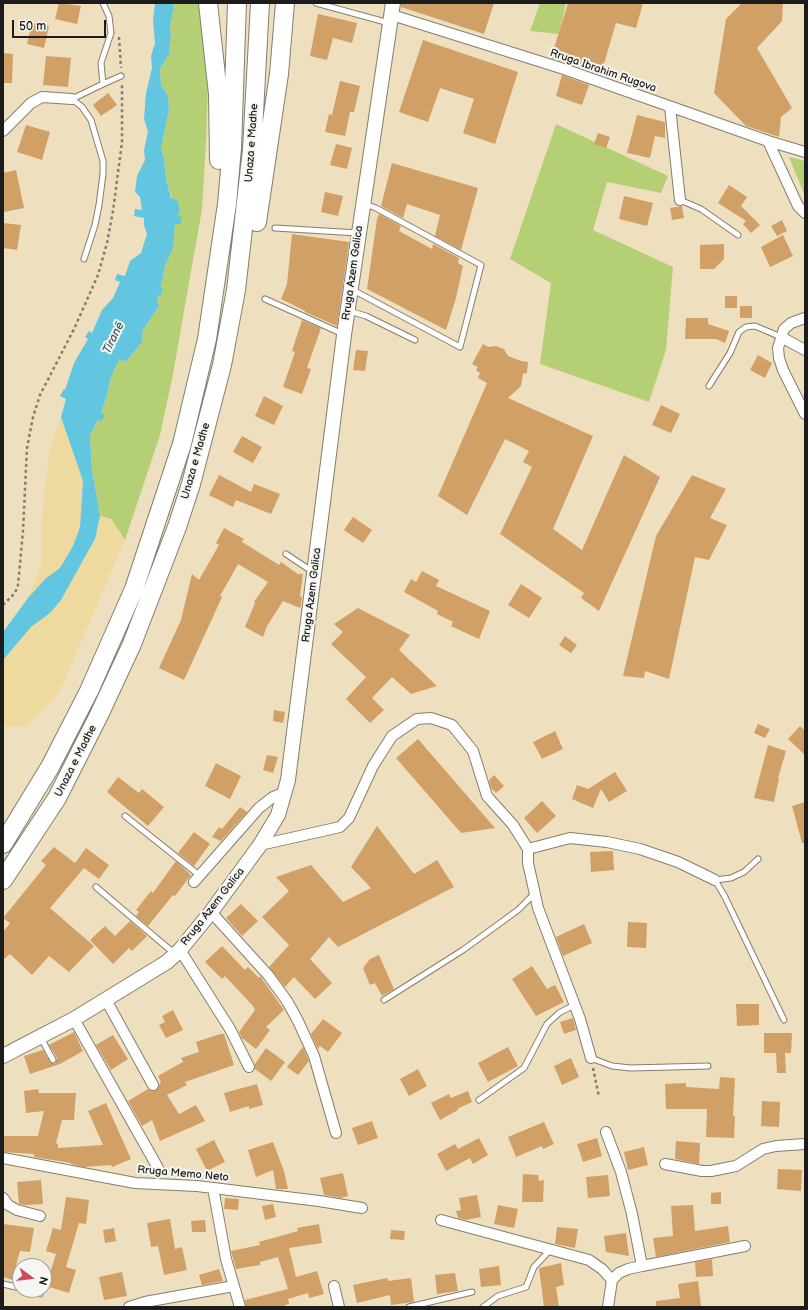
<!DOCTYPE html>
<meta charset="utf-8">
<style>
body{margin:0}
#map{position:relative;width:808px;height:1310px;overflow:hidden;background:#eedfbf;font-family:"Balsamiq Sans",sans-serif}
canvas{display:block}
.frame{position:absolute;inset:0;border:4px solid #1c1c1c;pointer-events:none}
.north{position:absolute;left:12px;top:1258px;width:40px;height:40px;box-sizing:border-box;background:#f6f6f2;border:1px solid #9f9f9c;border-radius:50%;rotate:105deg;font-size:11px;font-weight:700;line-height:16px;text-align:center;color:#1c1c1c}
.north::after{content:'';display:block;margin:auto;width:14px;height:18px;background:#d1495b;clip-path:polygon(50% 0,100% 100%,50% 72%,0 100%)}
.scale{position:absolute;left:12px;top:20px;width:94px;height:18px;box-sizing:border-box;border:2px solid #1c1c1c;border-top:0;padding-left:5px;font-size:12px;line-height:14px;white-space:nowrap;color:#1c1c1c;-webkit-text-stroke:3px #f6f6f2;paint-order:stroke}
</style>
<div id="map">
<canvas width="808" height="1310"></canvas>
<div class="frame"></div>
<div class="north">N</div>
<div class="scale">50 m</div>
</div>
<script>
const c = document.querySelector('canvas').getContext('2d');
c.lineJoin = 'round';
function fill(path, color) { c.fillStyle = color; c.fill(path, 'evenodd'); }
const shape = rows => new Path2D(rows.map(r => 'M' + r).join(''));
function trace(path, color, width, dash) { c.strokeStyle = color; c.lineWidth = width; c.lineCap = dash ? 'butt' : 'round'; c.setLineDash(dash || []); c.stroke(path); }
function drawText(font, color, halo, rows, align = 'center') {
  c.font = font + ' "Balsamiq Sans",sans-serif'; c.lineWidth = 4; c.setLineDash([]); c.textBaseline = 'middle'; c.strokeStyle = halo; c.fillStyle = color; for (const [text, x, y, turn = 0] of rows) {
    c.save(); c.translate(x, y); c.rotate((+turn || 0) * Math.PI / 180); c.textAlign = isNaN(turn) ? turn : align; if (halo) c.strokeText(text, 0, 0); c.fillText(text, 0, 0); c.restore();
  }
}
fill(shape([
 [173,3,199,3,208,82,206,142,202,209,173,374,160,435,125,540,111,519,100,516,92,470,90,436,99,419,105,415,101,412,107,396,110,380,115,368,120,359,126,362,142,342,143,330,159,306,157,299,163,288,161,288,165,266,172,247,175,223,181,224,177,216,166,178,164,158,161,149,169,109,168,95,161,86,160,69,169,54,171,35,170,26,174,8],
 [540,3,566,3,559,34,530,31],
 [556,124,668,176,661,193,607,182,593,230,673,267,666,350,649,402,540,364,551,283,510,259],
 [789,157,805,161,805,196]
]), '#b5cf75');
fill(shape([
 [61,417,83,481,80,527,73,546,60,568,45,579,28,598,42,562,41,527,45,490,50,449],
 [100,516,111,519,125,540,61,689,53,700,26,727,3,727,3,660,31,627,50,613,61,600,95,539]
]), '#eeda9e');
fill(shape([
 [155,3,173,3,174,8,170,26,171,35,169,54,160,69,161,86,168,95,169,109,161,149,164,158,166,178,171,198,177,200,180,211,177,216,182,217,181,224,175,224,173,247,165,266,161,287,163,288,161,295,159,295,157,299,159,306,143,330,142,342,126,362,120,359,115,368,110,380,107,396,101,412,105,415,101,421,98,420,90,436,92,470,100,516,95,539,61,600,50,613,31,627,3,660,3,632,28,598,45,579,60,568,73,546,80,527,83,481,61,417,66,399,60,396,64,389,65,390,74,363,88,339,85,337,89,331,92,333,102,310,113,298,120,282,115,280,117,274,125,276,130,261,141,253,147,234,144,225,144,218,134,216,135,209,142,210,140,197,135,192,137,176,145,160,144,150,148,132,144,119,146,93,152,68,151,56,155,43,153,21]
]), '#62c6e0');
fill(shape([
 [59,3,81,6,77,24,55,19],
 [401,3,494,3,484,34,401,7],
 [568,3,643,3,636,28,616,23,601,74,551,58],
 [742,3,783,3,782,21,757,48,792,108,781,117,779,137,746,126,714,93,726,19],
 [318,14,357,23,352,43,333,38,327,60,310,56],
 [32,23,49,26,44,48,27,44],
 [423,40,518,72,495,144,463,133,474,99,440,88,428,122,399,112],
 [3,53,13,54,12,83,3,83],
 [46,56,71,58,68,87,43,85],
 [562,75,589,85,582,105,556,96],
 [340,81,360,86,354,112,350,112,345,136,325,132,329,114,332,115],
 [108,93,117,105,101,116,93,105],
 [637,115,665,122,665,138,655,136,650,158,627,153],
 [26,125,50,132,42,160,17,152],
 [598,133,610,137,606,148,594,144],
 [336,144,352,148,347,169,330,165],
 [392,163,478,188,461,250,435,236,440,215,407,204,403,218,381,206],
 [16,170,24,208,4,212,3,173],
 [729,185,747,197,741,206,760,225,751,233,743,224,746,221,718,203],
 [325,192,343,196,338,216,321,212],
 [624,196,653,203,647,226,619,219],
 [682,206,684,218,672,220,670,208],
 [379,214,401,226,399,231,432,249,433,244,459,258,458,263,463,266,456,298,446,330,367,289,377,219],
 [782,220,787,231,777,236,771,226],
 [3,223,21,225,17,250,3,248],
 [292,234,349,242,337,326,305,312,305,311,281,299,287,284],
 [783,235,793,256,770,267,761,247],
 [724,244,724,259,714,269,700,269,700,245],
 [725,296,737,296,737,308,725,308],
 [740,306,752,306,752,318,740,318],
 [686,318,708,318,708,324,729,331,725,343,716,339,685,339],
 [302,320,321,328,307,368,311,369,302,394,283,387,295,352,292,351],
 [483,344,488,347,496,346,504,349,508,356,521,361,528,362,527,373,523,374,521,386,508,398,593,436,553,529,582,550,624,455,660,477,599,611,581,598,584,593,500,534,532,467,523,462,529,451,505,439,467,515,438,496,487,383,478,378,480,373,476,370,478,367,472,364],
 [356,350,368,351,365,371,353,370],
 [758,355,772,363,765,378,750,370],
 [264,396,283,406,274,425,255,416],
 [661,405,680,414,671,433,652,425],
 [242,436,262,447,253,463,233,452],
 [219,475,251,492,254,484,280,494,271,514,236,500,233,507,209,495],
 [692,475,726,489,710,518,727,525,709,560,695,557,669,679,645,671,644,678,623,676,656,536],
 [353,517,372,530,363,543,344,530],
 [224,528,244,539,242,542,279,565,281,562,298,574,303,574,300,596,302,597,301,605,300,608,283,601,267,626,263,637,245,627,255,603,254,602,268,582,238,564,220,596,222,597,184,680,159,668,181,620,192,574,199,580,219,545,216,543],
 [422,571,439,580,436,586,490,611,479,639,451,626,453,622,437,614,438,611,404,592,411,579,416,582],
 [521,584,542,598,529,618,508,605],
 [358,608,410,635,399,650,437,686,411,694,392,677,372,698,384,710,370,723,346,699,366,677,331,644,343,632,334,624],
 [565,636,577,645,571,653,559,645],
 [274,710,285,712,283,723,273,721],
 [758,724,770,729,765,738,754,733],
 [800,726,805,731,805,755,788,739],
 [555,731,563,749,542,759,533,742],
 [418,739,495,828,461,833,396,758],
 [768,745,786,751,778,778,779,778,774,802,754,798],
 [267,755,278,757,273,773,263,770],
 [216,763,241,776,230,799,205,786],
 [615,772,627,791,609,802,601,789,593,808,572,799,577,785,588,789],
 [494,775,504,786,496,793,491,788,489,780],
 [118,777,139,793,142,789,164,807,148,826,107,792],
 [542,801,556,816,537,833,524,818],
 [805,802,805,843,802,843,792,806],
 [240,807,247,812,221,841,212,837,219,827,222,829],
 [377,826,414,874,437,860,454,887,338,947,329,937,310,959,332,983,315,999,294,977,285,987,269,967,289,945,262,917,289,891,276,877,311,865,343,902,371,888,351,867],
 [194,832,210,844,194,866,178,853],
 [54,847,75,863,86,848,109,865,99,879,84,868,50,908,94,946,69,972,49,956,32,975,10,954,3,960,3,932,10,923,3,918,46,865,41,861],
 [613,851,614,870,591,872,590,852],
 [176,861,191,875,175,896,173,895,148,926,136,916,139,912,136,910,151,891,153,893],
 [241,904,258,921,242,936,226,918],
 [130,921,147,936,132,951,129,948,113,964,90,940,105,926,115,936],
 [628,922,647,923,646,948,627,947],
 [584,924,592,943,563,956,556,937],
 [222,946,245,970,248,967,259,978,260,976,284,1010,266,1027,270,1030,256,1049,242,1038,239,1032,255,1010,253,1006,225,976,222,979,205,962],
 [379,955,394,989,382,996,375,983,370,985,363,968,370,959],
 [532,966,547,989,555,985,564,1002,536,1016,512,979],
 [736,1004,759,1004,759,1025,737,1026],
 [173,1010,183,1030,166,1038,159,1025,165,1022,162,1016],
 [573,1018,576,1030,564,1034,560,1022],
 [323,1019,342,1033,328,1052,320,1046,318,1049,311,1034],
 [74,1032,83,1051,60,1064,30,1074,24,1056,43,1050,50,1062,55,1064,57,1058,49,1045],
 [764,1033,792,1033,791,1053,785,1053,786,1073,777,1073,776,1053,764,1053],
 [220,1034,224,1034,234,1065,185,1082,187,1085,167,1095,179,1114,196,1105,205,1121,160,1141,152,1120,142,1126,128,1101,148,1089,152,1091,156,1090,161,1082,158,1076,183,1062,181,1058,199,1052,196,1042],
 [113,1035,128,1059,111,1070,96,1045],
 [303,1047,309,1061,298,1075,287,1067],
 [508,1047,518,1066,488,1082,478,1063],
 [266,1048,285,1062,271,1081,255,1069,255,1064],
 [571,1058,579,1077,562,1085,554,1066],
 [418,1069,427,1086,409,1096,400,1079],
 [720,1077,735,1078,733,1116,735,1116,734,1138,706,1137,707,1109,666,1109,665,1084,686,1083,686,1087,719,1089],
 [257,1084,263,1105,249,1109,249,1106,230,1112,224,1093],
 [38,1089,39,1093,76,1093,74,1120,62,1120,56,1143,58,1144,58,1148,103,1145,88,1111,106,1103,131,1159,112,1167,111,1165,83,1167,71,1164,71,1163,34,1157,34,1154,3,1152,3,1136,38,1136,44,1111,26,1113,24,1091],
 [468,1091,472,1102,457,1109,458,1110,440,1120,431,1103,449,1094,451,1098],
 [762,1101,780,1102,779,1127,761,1126],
 [372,1121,378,1138,358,1145,352,1128],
 [544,1122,554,1144,543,1149,542,1146,516,1157,508,1137],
 [479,1138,488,1155,473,1164,470,1158,446,1171,437,1154,455,1144,458,1149],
 [597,1138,602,1156,583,1162,577,1144],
 [214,1140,225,1162,207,1171,196,1149],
 [676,1141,700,1143,699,1164,675,1159],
 [273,1142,284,1171,288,1189,276,1189,273,1170,256,1177,248,1150],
 [644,1147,648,1165,628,1170,624,1152],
 [778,1169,802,1170,801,1191,777,1189],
 [343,1173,348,1196,341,1198,324,1195,320,1178],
 [523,1174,538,1175,539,1181,544,1180,543,1202,522,1202],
 [608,1175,610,1196,588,1198,586,1177],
 [41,1180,43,1204,25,1205,19,1204,17,1182],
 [721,1192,721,1204,711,1204,711,1193],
 [477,1195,481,1217,466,1220,458,1218,456,1211,461,1210,459,1198],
 [66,1197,89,1200,86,1224,79,1223,66,1267,76,1270,69,1293,46,1286,56,1254,46,1251,53,1228,61,1230],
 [225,1198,239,1199,238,1210,224,1209],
 [273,1204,276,1217,265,1220,262,1206],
 [498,1205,518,1209,514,1228,494,1224],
 [693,1205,695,1231,728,1226,730,1242,656,1257,653,1238,673,1236,671,1206],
 [170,1219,175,1249,182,1247,187,1270,164,1275,158,1246,151,1247,147,1223],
 [205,1220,206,1232,192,1232,191,1221],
 [3,1224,34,1228,30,1252,20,1251,12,1280,3,1277],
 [319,1224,322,1243,289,1248,296,1277,317,1271,324,1294,309,1298,308,1293,288,1299,289,1304,285,1305,286,1307,246,1307,245,1300,288,1289,278,1257,260,1262,260,1265,236,1269,231,1251,260,1245,259,1242,298,1231,297,1228],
 [557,1227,578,1229,575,1248,555,1244],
 [114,1228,116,1241,105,1243,103,1230],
 [391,1230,405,1231,404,1240,390,1239],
 [626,1233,629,1256,606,1252,604,1236],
 [712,1259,713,1276,696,1277,695,1262],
 [561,1263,564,1285,556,1287,559,1307,544,1307,539,1268],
 [499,1266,501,1285,481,1287,479,1269],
 [219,1269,223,1281,202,1285,199,1275],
 [122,1272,127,1296,104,1300,99,1277],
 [455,1273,458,1291,437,1294,435,1275],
 [387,1278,388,1281,411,1278,414,1302,391,1305,390,1295,357,1303,353,1285],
 [698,1281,701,1306,656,1307,656,1301,680,1298,678,1284]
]), '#d1a067');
const lane = shape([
 [316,3,389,23],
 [103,84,121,76],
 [680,200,701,209,738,235],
 [275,228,358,233],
 [84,259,95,225,99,205,103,174,103,161,91,120,82,107,72,99,103,84,101,63,111,33,109,16,103,3],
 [351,289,460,347,481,265,376,208,365,204],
 [265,299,343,334],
 [349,311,366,316,415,340],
 [709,386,730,353,739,332,746,327,755,326,781,337],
 [286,554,313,572],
 [125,816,199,875],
 [715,880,725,897,784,1020],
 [715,880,731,878,744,872,758,859],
 [96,887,175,954],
 [384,1000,463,950,518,910,534,894],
 [41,1038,53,1060],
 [591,1058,612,1066,631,1068,708,1066],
 [479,1100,524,1068,547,1024,559,1013,574,1005],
 [3,1284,20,1288],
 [26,1290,40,1294],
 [409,1307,472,1292],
 [483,1307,498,1296,526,1287,534,1267,550,1250]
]);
const street = shape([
 [392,15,564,69,768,141,805,152],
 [670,107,680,200],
 [3,131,31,103,42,97,72,99],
 [768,141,798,206,805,213],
 [805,318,791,323,784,329,778,348,779,358,783,370,805,414],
 [781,337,805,350],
 [260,845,340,827,349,818,373,766,392,736,417,719,431,718,452,725,473,751,487,796,513,825,528,849,528,863,538,908,580,1019,591,1058],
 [528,849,570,838,607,842,640,849,678,862,715,880],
 [194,882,259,808,273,797,285,792],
 [211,912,268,975,287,1001,298,1021,314,1056,336,1133],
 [180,950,230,1029,249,1067],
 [106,1000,153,1085],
 [74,1019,158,1168],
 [606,1132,621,1172,632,1214,642,1266,628,1269,619,1273,612,1280,608,1307],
 [3,1158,135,1183,197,1186,319,1201,362,1208],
 [665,1164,702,1171,711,1171,736,1166,763,1149,776,1146,805,1144],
 [213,1188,226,1259,240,1307],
 [3,1198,8,1205,17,1210,40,1216],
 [441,1220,589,1260,602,1269,612,1280],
 [642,1266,745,1246],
 [334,1286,339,1307],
 [129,1307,145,1302,234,1286]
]);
const secondary = shape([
 [3,1056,74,1019,167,962,180,950,211,912,260,845,278,815,288,780,344,335,393,3]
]);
const highway = shape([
 [208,3,218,94,219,160],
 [257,222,279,74,285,3],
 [3,844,50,767,89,691,134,589,182,444,207,339,227,204,232,148,237,3],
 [3,880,57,798,99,715,132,644,177,527,191,484,222,365,236,290,252,150,260,3]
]);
trace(lane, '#857e6e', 7);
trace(street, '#857e6e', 12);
trace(secondary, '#857e6e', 16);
trace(highway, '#857e6e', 20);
trace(shape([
 [119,37,121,68],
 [3,605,15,593,18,585,23,531,27,448,33,417,40,395,74,329,98,275,107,243,113,211,122,142,122,85],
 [593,1068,599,1097]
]), '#857e6e', 2.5, [3, 3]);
trace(lane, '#fff', 5);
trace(street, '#fff', 10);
trace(secondary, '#fff', 14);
trace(highway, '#fff', 18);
drawText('11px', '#1c1c1c', '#f6f6f2', [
 ["Rruga Ibrahim Rugova",603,71,19],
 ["Unaza e Madhe",252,143,-86],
 ["Rruga Azem Galica",353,273,-82],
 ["Unaza e Madhe",196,461,-74],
 ["Rruga Azem Galica",312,595,-83],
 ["Unaza e Madhe",76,761,-63],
 ["Rruga Azem Galica",213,907,-52],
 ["Rruga Memo Neto",183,1174,5]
]);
drawText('italic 12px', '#345861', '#f6f6f2', [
 ["Tiranë",114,338,-64]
]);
</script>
